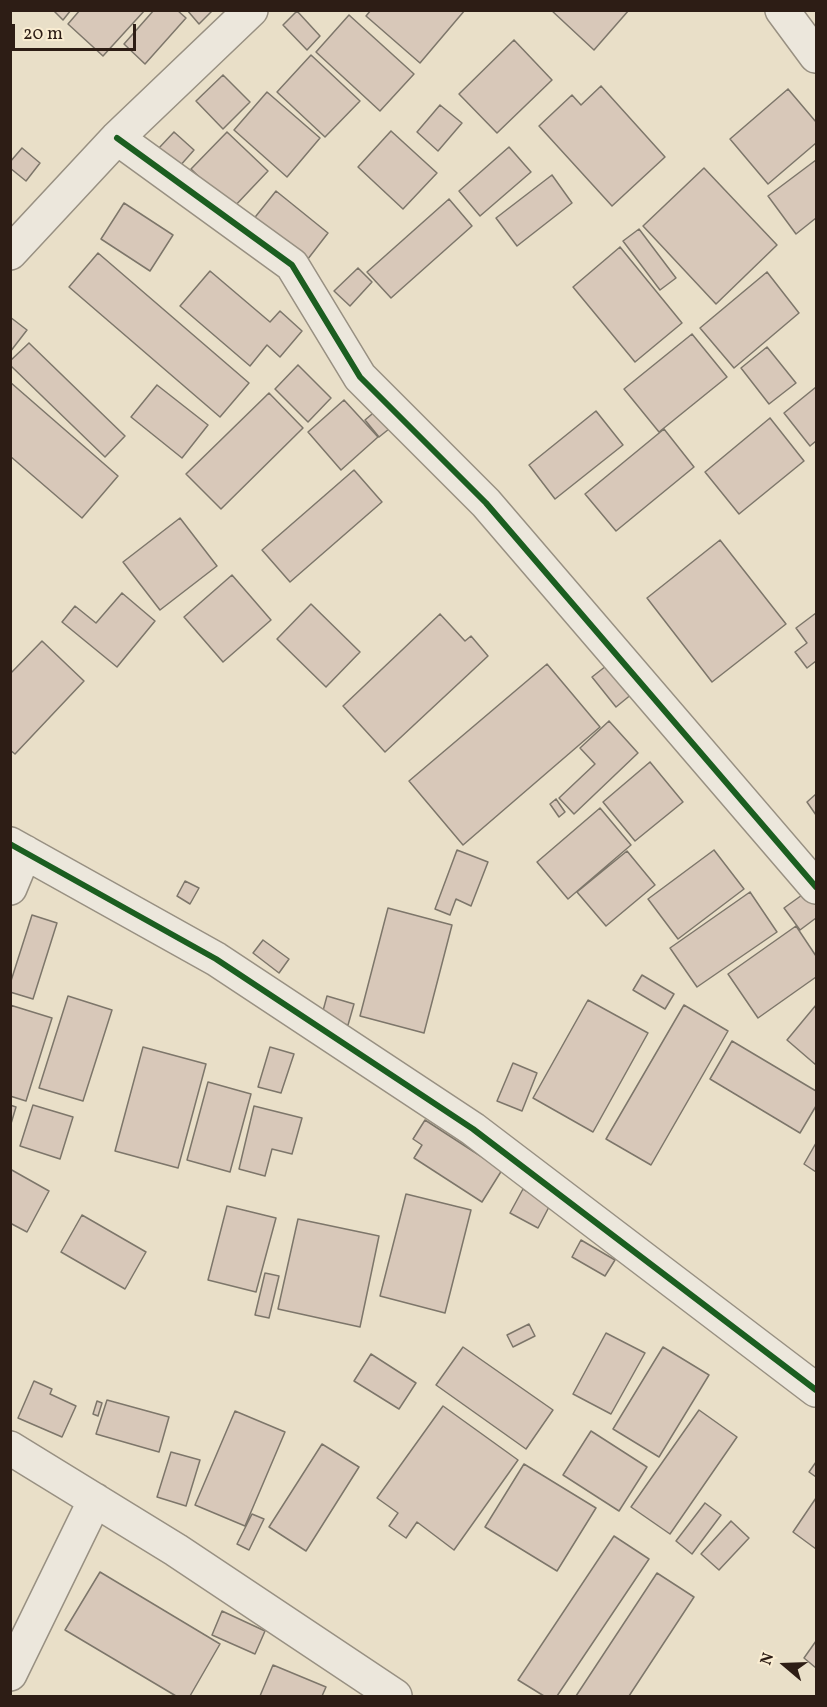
<!DOCTYPE html>
<style>
body{margin:0}
#map{position:relative;width:827px;height:1707px;overflow:hidden;background:#e9dfc8;font-family:Vollkorn,serif}
canvas{display:block}
.frame{position:absolute;inset:0;border:12px solid #2d1d15;pointer-events:none}
.north{position:absolute;left:755px;top:1635px;width:60px;height:60px;-webkit-text-stroke:4px #faedd2;paint-order:stroke;rotate:289deg;font-size:16px;font-weight:700;line-height:24px;text-align:center;color:#2d1d15}
.north::after{content:'';display:block;margin:auto;width:21px;height:27px;background:#2d1d15;clip-path:polygon(50% 0,100% 100%,50% 72%,0 100%)}
.scale{position:absolute;left:12px;top:24px;width:124px;height:27px;box-sizing:border-box;border:3px solid #2d1d15;border-top:0;padding-left:8px;font-size:18px;line-height:21px;white-space:nowrap;color:#2d1d15;-webkit-text-stroke:4px #faedd2;paint-order:stroke}
</style>
<div id="map">
<canvas width="827" height="1707"></canvas>
<div class="frame"></div>
<div class="north">N</div>
<div class="scale">20 m</div>
</div>
<script>
const c = document.querySelector('canvas').getContext('2d');
c.lineJoin = 'round';
function fill(path, color) { c.fillStyle = color; c.fill(path, 'evenodd'); }
const shape = rows => new Path2D(rows.map(r => 'M' + r).join(''));
function trace(path, color, width, dash) { c.strokeStyle = color; c.lineWidth = width; c.lineCap = dash ? 'butt' : 'round'; c.setLineDash(dash || []); c.stroke(path); }
const building = shape([
 [53,10,71,10,63,20,53,10],
 [80,10,145,10,103,56,68,24,80,10],
 [154,10,177,10,186,18,145,64,124,44,154,10],
 [187,10,213,10,199,24,187,10],
 [371,10,465,10,420,63,366,16,371,10],
 [551,10,629,10,594,50,551,10],
 [297,11,320,36,307,50,283,25,297,11],
 [349,15,414,74,380,111,316,52,349,15],
 [514,40,552,80,497,133,459,94,514,40],
 [311,55,360,101,325,137,277,92,311,55],
 [223,75,250,102,223,129,196,101,223,75],
 [601,86,665,157,612,206,539,126,572,95,581,105,601,86],
 [788,89,816,122,816,143,768,184,730,139,788,89],
 [267,92,320,138,287,177,234,130,267,92],
 [440,105,462,123,438,151,417,132,440,105],
 [391,131,437,173,403,209,358,167,391,131],
 [174,132,194,150,179,167,158,149,174,132],
 [227,132,268,171,232,209,191,169,227,132],
 [509,147,531,172,480,216,459,191,509,147],
 [22,148,40,163,26,181,10,168,10,162,22,148],
 [816,160,816,218,796,234,768,196,816,160],
 [704,168,777,245,716,304,643,226,704,168],
 [552,175,572,203,517,246,496,218,552,175],
 [276,191,328,233,304,264,252,221,276,191],
 [449,199,472,226,391,298,367,272,449,199],
 [124,203,173,235,150,271,101,239,124,203],
 [639,229,676,278,660,290,623,241,639,229],
 [620,247,682,323,635,362,573,287,620,247],
 [98,253,249,383,220,417,69,287,98,253],
 [358,268,372,282,350,306,334,291,358,268],
 [210,271,270,322,280,311,302,331,280,357,267,345,250,366,180,306,210,271],
 [767,272,799,313,734,368,700,328,767,272],
 [10,317,27,330,10,352,10,317],
 [692,334,727,377,659,432,624,389,692,334],
 [29,343,125,436,105,457,10,365,10,361,29,343],
 [767,347,796,383,769,404,741,368,767,347],
 [298,365,331,398,308,422,275,389,298,365],
 [10,382,118,476,82,518,10,456,10,382],
 [157,385,208,425,182,458,131,417,157,385],
 [816,387,816,441,810,446,784,413,816,387],
 [269,393,303,428,221,509,186,474,269,393],
 [344,400,378,437,341,470,308,432,344,400],
 [385,403,399,421,379,437,365,420,385,403],
 [596,411,623,445,555,499,529,465,596,411],
 [770,418,804,461,739,514,705,472,770,418],
 [664,429,694,467,616,531,585,494,664,429],
 [354,470,382,502,290,582,262,550,354,470],
 [180,518,217,566,160,610,123,562,180,518],
 [720,540,786,624,712,682,647,598,720,540],
 [232,575,271,620,223,662,184,617,232,575],
 [122,593,155,621,117,667,62,622,75,606,96,623,122,593],
 [311,604,360,652,326,687,277,639,311,604],
 [816,613,816,661,807,668,795,652,807,643,796,628,816,613],
 [440,614,465,641,471,636,488,656,385,752,343,706,440,614],
 [42,641,84,681,15,754,10,750,10,674,42,641],
 [615,659,638,689,616,707,592,677,615,659],
 [547,664,600,727,463,845,409,781,547,664],
 [609,721,638,753,574,814,559,798,595,764,580,748,609,721],
 [650,762,683,802,635,841,603,802,650,762],
 [816,794,816,815,807,802,816,794],
 [556,799,565,812,559,817,550,804,556,799],
 [600,808,631,845,568,899,537,862,600,808],
 [457,850,488,862,471,906,456,899,450,915,435,909,457,850],
 [714,850,744,889,678,939,648,899,714,850],
 [627,851,655,885,606,926,577,892,627,851],
 [185,881,199,888,190,904,177,896,185,881],
 [809,890,816,901,816,918,800,930,784,908,809,890],
 [750,892,777,932,697,987,670,948,750,892],
 [388,908,452,925,424,1033,360,1016,388,908],
 [32,915,57,923,33,999,10,992,10,984,32,915],
 [796,926,816,956,816,977,758,1018,728,974,796,926],
 [263,940,289,959,279,973,253,953,263,940],
 [642,975,674,994,665,1009,633,990,642,975],
 [68,996,112,1010,83,1101,39,1088,68,996],
 [327,996,354,1004,348,1025,321,1018,327,996],
 [588,1000,648,1033,593,1132,533,1098,588,1000],
 [10,1005,52,1018,26,1101,10,1096,10,1005],
 [684,1005,728,1031,651,1165,606,1139,684,1005],
 [816,1005,816,1065,787,1040,816,1005],
 [732,1041,816,1091,816,1106,800,1133,710,1079,732,1041],
 [143,1047,206,1064,178,1168,115,1151,143,1047],
 [270,1047,294,1054,281,1093,258,1087,270,1047],
 [513,1063,537,1073,522,1111,497,1101,513,1063],
 [208,1082,251,1094,230,1172,187,1160,208,1082],
 [10,1105,16,1107,10,1127,10,1105],
 [33,1105,73,1117,60,1159,20,1146,33,1105],
 [254,1106,302,1118,292,1154,272,1149,265,1176,239,1169,254,1106],
 [425,1120,502,1170,482,1202,414,1158,422,1145,413,1139,425,1120],
 [816,1143,816,1172,804,1164,816,1143],
 [10,1169,49,1191,27,1232,10,1223,10,1169],
 [523,1189,550,1205,538,1228,510,1213,523,1189],
 [406,1194,471,1210,445,1313,380,1296,406,1194],
 [227,1206,276,1218,256,1292,208,1280,227,1206],
 [82,1215,146,1252,125,1289,61,1252,82,1215],
 [298,1219,379,1236,360,1327,278,1309,298,1219],
 [581,1240,615,1260,605,1276,572,1257,581,1240],
 [265,1273,279,1276,269,1318,255,1315,265,1273],
 [529,1324,535,1336,513,1347,507,1335,529,1324],
 [606,1333,645,1353,611,1414,573,1394,606,1333],
 [463,1347,553,1410,526,1449,436,1385,463,1347],
 [663,1347,709,1375,659,1457,613,1429,663,1347],
 [371,1354,416,1383,399,1409,354,1381,371,1354],
 [34,1381,52,1389,50,1394,76,1406,62,1437,18,1418,34,1381],
 [107,1400,169,1417,159,1452,96,1434,107,1400],
 [97,1401,102,1403,98,1416,93,1414,97,1401],
 [443,1406,518,1460,454,1550,417,1522,406,1538,389,1526,398,1513,377,1498,443,1406],
 [699,1410,737,1437,670,1534,631,1507,699,1410],
 [235,1411,285,1432,245,1526,195,1505,235,1411],
 [591,1431,647,1467,619,1511,563,1475,591,1431],
 [322,1444,359,1467,306,1551,269,1527,322,1444],
 [171,1452,200,1460,186,1506,157,1497,171,1452],
 [816,1462,816,1477,809,1472,816,1462],
 [524,1464,596,1508,557,1571,485,1527,524,1464],
 [816,1498,816,1549,793,1532,816,1498],
 [705,1503,721,1515,692,1554,676,1541,705,1503],
 [252,1514,264,1519,249,1550,237,1544,252,1514],
 [731,1521,749,1538,719,1570,701,1554,731,1521],
 [614,1536,649,1559,557,1696,544,1696,518,1680,614,1536],
 [100,1572,220,1644,190,1696,176,1696,65,1630,100,1572],
 [657,1573,694,1597,629,1696,576,1696,657,1573],
 [222,1611,265,1631,255,1654,212,1635,222,1611],
 [816,1641,816,1668,804,1658,816,1641],
 [273,1665,326,1687,322,1696,260,1696,273,1665]
]);
fill(building, '#d8c8b9');
trace(building, '#7d766a', 1.5);
const street = shape([
 [782,10,816,56],
 [117,138,292,265,360,377,486,503,816,887],
 [10,253,117,138,251,10],
 [10,844,216,959,473,1129,816,1390],
 [10,888,25,852],
 [10,1448,176,1550,395,1696],
 [10,1674,95,1500]
]);
trace(street, '#989082', 36);
trace(street, '#ece7dc', 33);
trace(shape([
 [117,138,292,265,360,377,486,503,816,887],
 [10,844,216,959,473,1129,816,1390]
]), '#1b5e20', 6);
</script>
